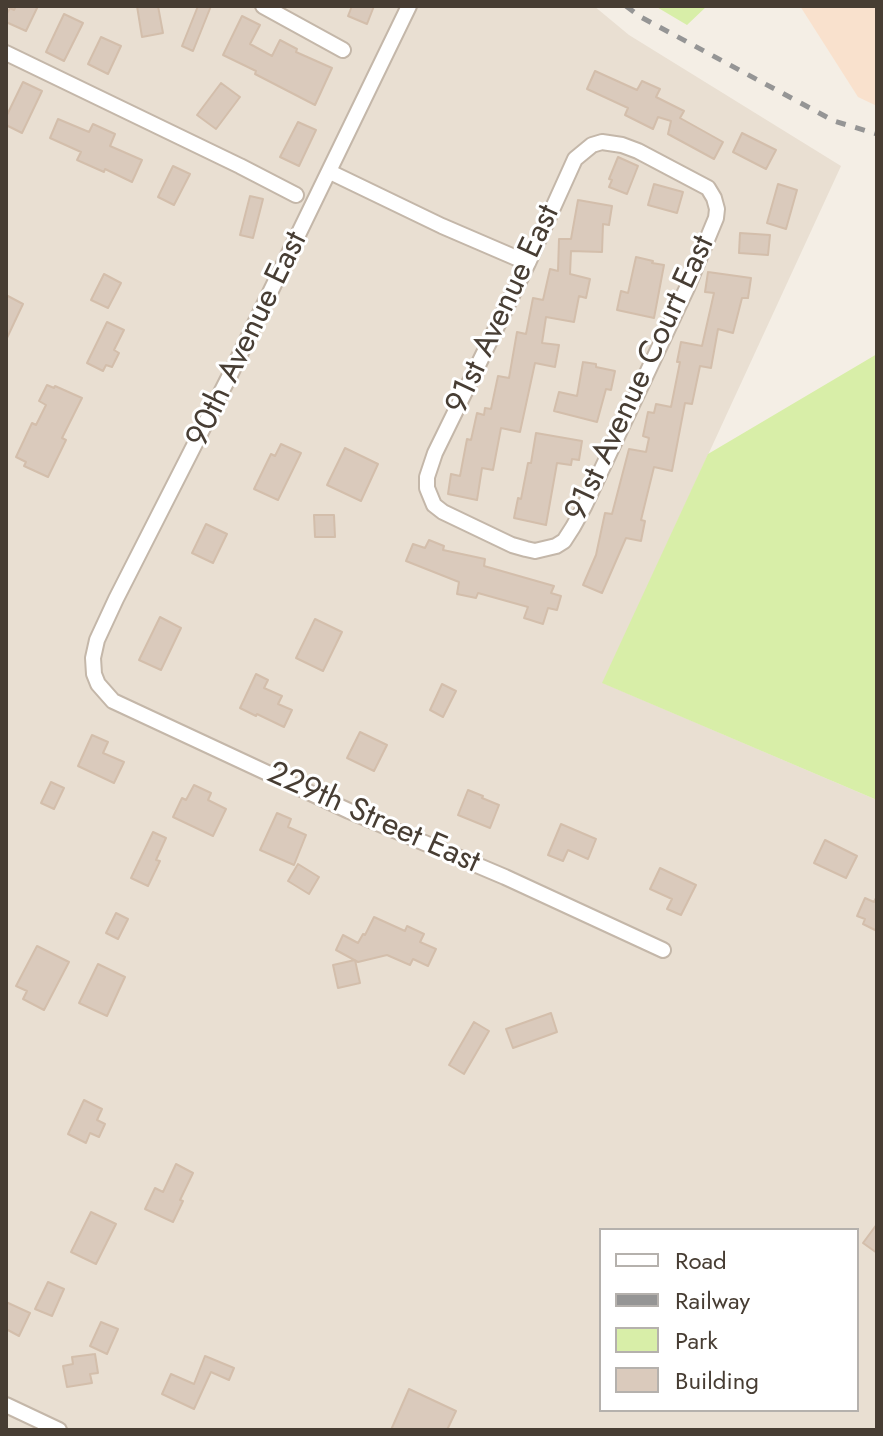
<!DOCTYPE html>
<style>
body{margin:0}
#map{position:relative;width:883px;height:1436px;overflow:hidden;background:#f4eee5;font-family:Jost,sans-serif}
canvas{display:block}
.frame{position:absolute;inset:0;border:8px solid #473d33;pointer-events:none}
.legend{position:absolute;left:599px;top:1228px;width:260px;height:184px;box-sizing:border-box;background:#fff;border:2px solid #b5b1ad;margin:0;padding:10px 14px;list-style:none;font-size:24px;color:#473d33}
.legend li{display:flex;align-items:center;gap:16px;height:40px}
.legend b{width:40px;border:2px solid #b5b1ad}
</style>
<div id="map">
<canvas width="883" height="1436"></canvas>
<div class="frame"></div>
<ul class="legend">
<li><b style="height:10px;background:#fff"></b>Road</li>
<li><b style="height:10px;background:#959595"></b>Railway</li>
<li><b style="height:22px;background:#d8eea8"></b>Park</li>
<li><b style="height:22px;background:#dacabc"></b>Building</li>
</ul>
</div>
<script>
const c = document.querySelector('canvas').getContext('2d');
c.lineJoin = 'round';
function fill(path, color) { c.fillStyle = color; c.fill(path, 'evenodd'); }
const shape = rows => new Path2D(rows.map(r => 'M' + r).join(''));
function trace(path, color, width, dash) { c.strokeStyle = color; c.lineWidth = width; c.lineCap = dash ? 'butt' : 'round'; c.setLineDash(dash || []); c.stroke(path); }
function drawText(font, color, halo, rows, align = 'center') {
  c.font = font + ' Jost,sans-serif'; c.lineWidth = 6; c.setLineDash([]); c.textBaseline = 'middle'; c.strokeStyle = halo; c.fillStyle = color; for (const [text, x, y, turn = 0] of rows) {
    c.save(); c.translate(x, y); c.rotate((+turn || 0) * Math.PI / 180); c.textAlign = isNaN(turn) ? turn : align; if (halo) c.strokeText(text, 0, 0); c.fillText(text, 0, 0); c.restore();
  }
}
fill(shape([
 [6,6,594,6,629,35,841,166,603,683,877,800,877,1430,6,1430],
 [601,1230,857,1230,857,1410,601,1410]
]), '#e9dfd2');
fill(shape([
 [800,6,877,6,877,106,858,97]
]), '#f9e1cd');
fill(shape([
 [655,6,707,6,687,25],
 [877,354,877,800,602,683,708,454]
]), '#d8eea8');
const building = shape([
 [16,6,38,6,26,31,6,22,6,15,10,8,14,10,16,6],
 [137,6,158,6,163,33,142,37,137,6],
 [198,6,211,6,193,51,182,46,198,6],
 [352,6,374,6,367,24,348,16,352,6],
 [64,14,83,23,64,61,46,52,64,14],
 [242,16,260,25,250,44,272,56,280,40,297,49,296,52,332,68,315,105,255,74,256,71,223,55,242,16],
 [101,37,121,46,108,74,88,64,101,37],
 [595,71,637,90,642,81,660,89,656,97,684,111,680,118,723,142,714,159,668,134,671,121,658,117,653,129,625,115,628,108,587,89,595,71],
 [23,82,42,91,22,133,6,125,6,117,23,82],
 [221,83,240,97,216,129,197,115,221,83],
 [58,119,89,132,93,124,115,134,110,146,142,160,132,182,105,169,104,172,77,160,81,152,50,138,58,119],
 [298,122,316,130,299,166,280,157,298,122],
 [742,133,776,150,766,169,733,152,742,133],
 [618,157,638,166,627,194,609,187,612,180,609,179,618,157],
 [173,166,190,174,174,205,158,197,173,166],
 [654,184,683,192,677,213,648,205,654,184],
 [778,184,797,190,786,229,767,223,778,184],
 [250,196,263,199,253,238,240,235,250,196],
 [578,200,612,206,609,225,603,224,602,252,571,251,570,274,590,279,586,298,579,296,574,322,546,317,542,343,559,345,555,367,535,363,520,432,501,428,493,470,482,468,477,500,448,494,451,474,460,476,467,439,471,440,477,413,484,415,485,408,491,409,498,376,509,378,517,332,526,334,533,298,543,300,550,269,558,271,559,239,571,239,578,200],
 [740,233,770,235,768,255,739,253,740,233],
 [636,257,653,261,652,263,664,265,654,318,617,310,621,291,628,293,636,257],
 [708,272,751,278,748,298,742,298,733,333,718,329,711,368,700,366,692,404,685,403,672,471,654,467,641,520,645,521,641,541,626,538,602,593,583,585,596,555,605,513,612,514,629,449,646,452,649,438,643,436,648,412,654,413,656,404,671,407,680,362,677,362,681,342,702,346,714,293,705,292,708,272],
 [104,274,121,283,108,308,91,300,104,274],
 [6,295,23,304,6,340,6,295],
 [107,322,124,330,114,350,119,353,112,367,106,365,103,371,87,363,107,322],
 [583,362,596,364,596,367,615,371,611,390,606,389,597,422,554,411,559,392,577,396,583,362],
 [47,385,54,388,55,386,82,398,62,438,66,440,48,477,24,466,26,462,16,457,32,423,36,425,46,405,39,401,47,385],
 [536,433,582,441,579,460,572,459,571,465,557,463,546,525,514,518,518,498,521,499,528,463,531,463,536,433],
 [281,444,301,453,278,500,254,489,271,454,275,456,281,444],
 [345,448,378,464,361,501,327,485,345,448],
 [314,515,334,515,335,537,315,537,314,515],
 [206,524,227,534,213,563,192,553,206,524],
 [429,540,444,546,443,550,485,559,484,566,554,586,551,593,561,596,557,610,548,608,543,624,524,618,528,607,478,593,476,598,457,594,459,582,406,561,413,544,425,548,429,540],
 [160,617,181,628,161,670,139,660,160,617],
 [315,619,342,632,323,671,296,658,315,619],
 [256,674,268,680,264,688,282,696,278,704,292,710,284,727,257,714,256,716,240,708,256,674],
 [442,684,456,691,443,717,430,710,442,684],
 [360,732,387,745,374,771,347,758,360,732],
 [92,735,108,742,103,753,124,762,114,783,78,766,92,735],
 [51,782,64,788,54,809,41,803,51,782],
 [194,785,211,793,208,800,226,809,213,836,173,817,182,798,186,800,194,785],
 [468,790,483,796,482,798,499,805,490,828,458,815,468,790],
 [277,813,291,819,288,827,306,835,294,865,260,850,277,813],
 [561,824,596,839,588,859,568,850,563,861,548,855,561,824],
 [153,832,166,838,156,860,160,861,148,886,131,878,153,832],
 [825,840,857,856,846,878,814,863,825,840],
 [298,864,319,877,309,894,288,881,298,864],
 [660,868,696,885,681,915,667,909,672,899,650,889,660,868],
 [877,896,877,931,863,924,865,919,857,916,865,898,874,902,877,896],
 [116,913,128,919,118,939,106,933,116,913],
 [374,917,405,931,407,926,424,934,420,942,436,949,428,966,413,959,410,965,387,955,358,962,336,950,343,935,358,943,363,934,365,935,374,917],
 [37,946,69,962,44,1010,23,999,27,991,16,986,37,946],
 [355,960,360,983,338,988,333,965,355,960],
 [98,964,125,977,107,1016,79,1003,98,964],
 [551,1013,557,1032,513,1048,506,1029,551,1013],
 [474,1022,489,1031,464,1074,449,1065,474,1022],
 [84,1100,102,1109,97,1120,105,1124,99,1137,90,1133,86,1143,68,1134,84,1100],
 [176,1164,193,1173,180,1200,183,1201,173,1222,145,1209,155,1188,163,1192,176,1164],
 [91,1212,116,1224,96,1264,71,1252,91,1212],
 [877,1224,877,1253,863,1243,877,1224],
 [48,1282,64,1289,52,1316,35,1309,48,1282],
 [6,1302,30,1313,19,1336,6,1329,6,1302],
 [101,1322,118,1329,107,1354,90,1346,101,1322],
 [95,1354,98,1373,90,1374,92,1383,67,1387,63,1366,73,1364,72,1357,95,1354],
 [205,1356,234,1368,229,1380,211,1372,194,1409,162,1394,171,1374,194,1384,205,1356],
 [409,1389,456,1411,447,1430,391,1430,409,1389]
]);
fill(building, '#dacabc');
trace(building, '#d3beab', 2);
const minor = shape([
 [263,6,343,50],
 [409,6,231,373,116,599,97,640,93,658,94,674,98,684,113,701,349,811,505,877,663,950],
 [6,53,240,166,296,195],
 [602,142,622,145,638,151,708,188,714,198,717,209,716,218,687,288,584,507,573,527,564,541,556,546,535,551,526,549,512,545,443,512,434,505,427,488,427,477,435,453,528,263,575,159,592,145,602,142],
 [330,172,442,226,528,263],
 [6,1405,59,1430]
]);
trace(minor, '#c4b7a9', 18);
trace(minor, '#fff', 14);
trace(shape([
 [626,6,639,16,834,121,877,134]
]), '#959595', 5, [10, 10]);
drawText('32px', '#473d33', '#fff', [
 ["91st Avenue East",504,310,-65],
 ["90th Avenue East",248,340,-64],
 ["91st Avenue Court East",641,379,-65],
 ["229th Street East",373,819,24]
]);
</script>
